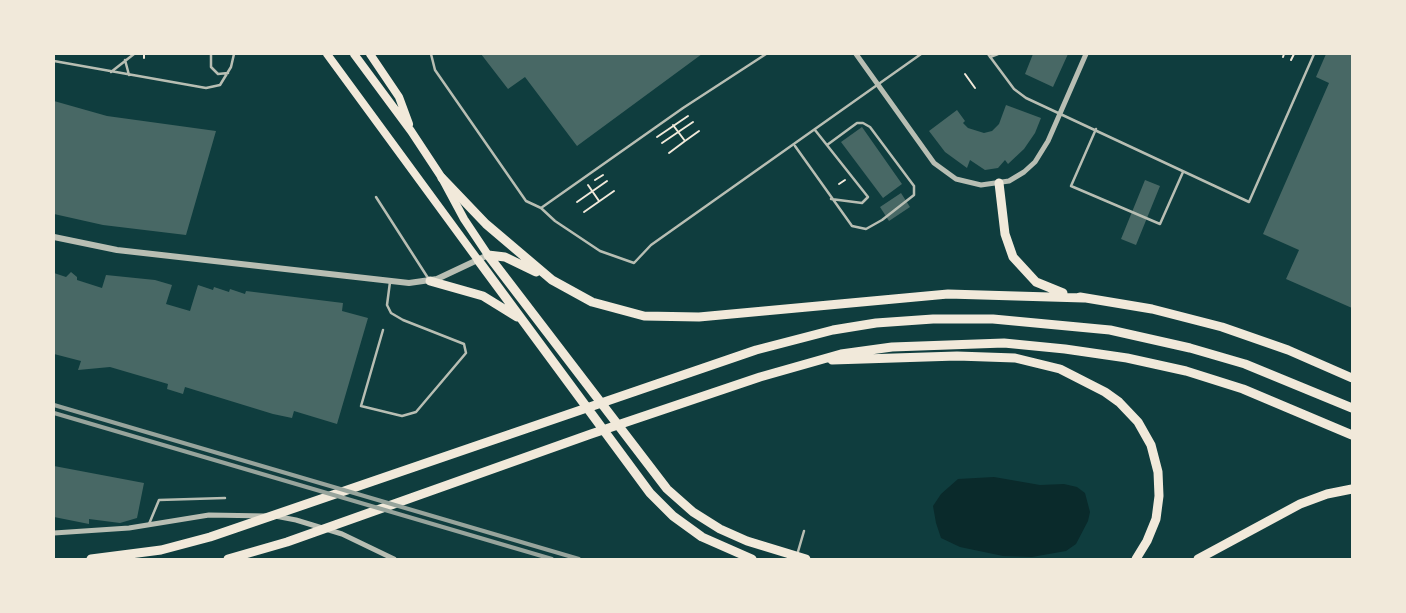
<!DOCTYPE html>
<style>
body{margin:0}
#map{position:relative;width:1406px;height:613px;overflow:hidden;background:#0f3d3e;font-family:"Fira Sans Condensed",sans-serif}
canvas{display:block}
.frame{position:absolute;inset:0;border:55px solid #f1e9da;pointer-events:none}
</style>
<div id="map">
<canvas width="1406" height="613"></canvas>
<div class="frame"></div>
</div>
<script>
const c = document.querySelector('canvas').getContext('2d');
c.lineJoin = 'round';
function fill(path, color) { c.fillStyle = color; c.fill(path, 'evenodd'); }
const shape = rows => new Path2D(rows.map(r => 'M' + r).join(''));
function trace(path, color, width, dash) { c.strokeStyle = color; c.lineWidth = width; c.lineCap = dash ? 'butt' : 'round'; c.setLineDash(dash || []); c.stroke(path); }
fill(shape([
 [994,477,1040,485,1064,484,1077,487,1085,493,1090,512,1088,521,1076,544,1066,551,1032,557,1003,556,960,547,941,538,936,523,933,506,941,494,958,479]
]), '#0a2a2b');
fill(shape([
 [481,54,702,54,577,146,525,77,508,89],
 [1033,54,1068,54,1053,87,1025,74],
 [1326,54,1352,54,1352,308,1286,279,1299,250,1263,234,1329,83,1316,77],
 [54,101,107,116,216,131,186,235,103,225,54,214],
 [1006,105,1041,118,1035,133,1024,149,1008,164,1005,160,998,168,985,170,970,160,967,168,945,152,929,131,957,110,965,121,963,123,968,128,984,133,992,131,999,124],
 [862,127,902,184,883,198,841,142],
 [1145,180,1160,186,1136,245,1121,239],
 [901,193,910,207,889,221,880,207],
 [71,272,77,277,77,280,102,288,106,275,155,280,172,285,166,304,190,311,198,285,213,290,214,287,229,292,230,289,245,294,246,291,343,303,342,311,368,318,337,424,294,411,292,418,273,414,185,387,183,394,167,389,168,384,110,367,78,370,81,361,54,354,54,273,66,277],
 [54,466,144,483,137,518,120,523,89,519,89,524,54,517]
]), '#486865');
trace(shape([
 [1283,57,1284,54],
 [144,58,144,54],
 [1291,60,1294,54],
 [965,74,975,88],
 [673,125,685,141,699,131],
 [657,137,688,116],
 [662,143,693,122],
 [669,153,685,141],
 [595,180,603,175],
 [839,184,845,180],
 [588,185,599,201],
 [577,202,607,181],
 [584,212,614,191]
]), '#f1e9da', 2);
trace(shape([
 [431,54,435,70,526,201,541,208,555,221,600,251,634,263,651,245,921,54],
 [988,54,1014,89,1026,98,1249,202,1314,54],
 [211,55,211,67,218,74,228,73],
 [990,57,998,54],
 [125,60,129,75],
 [54,61,206,88,220,85,231,67,234,54],
 [111,72,134,54],
 [1096,129,1071,186,1160,224,1183,172],
 [815,130,868,197,862,203,831,199],
 [795,146,852,226,866,229,882,220,914,195,914,186,870,127,863,123,857,123,827,145],
 [376,197,428,278],
 [541,208,683,108,766,54],
 [383,330,361,406,402,416,416,412,466,353,464,344,403,320,391,313,387,305,390,282],
 [149,524,159,500,225,498],
 [797,555,804,531]
]), '#b8beb3', 2.5);
trace(shape([
 [856,54,934,163,956,179,981,185,1009,181,1024,172,1035,162,1048,141,1086,54],
 [275,516,296,520,342,534,394,559],
 [54,533,129,528,209,515,267,516]
]), '#b8beb3', 5);
trace(shape([
 [54,237,117,250,409,283,437,279,488,255]
]), '#b8beb3', 6);
trace(shape([
 [327,54,478,260],
 [354,54,411,131,442,178,464,219,488,255],
 [370,54,399,97,409,124]
]), '#f1e9da', 8);
trace(shape([
 [442,178,486,224,552,280,592,302,644,316,699,317,948,294,1084,298],
 [999,183,1005,234,1013,257,1036,282,1063,293],
 [488,255,667,489,693,512,720,529,747,541,806,559],
 [488,255,505,257,536,272],
 [478,260,650,493,673,516,702,537,752,559],
 [430,281,483,296,517,317],
 [1080,297,1152,309,1222,327,1288,350,1352,378],
 [832,360,957,356,1015,358,1060,369,1105,392,1119,402,1138,422,1151,445,1158,472,1159,496,1156,519,1147,541,1136,559],
 [91,559,161,550,210,537,756,350,833,330,876,323,933,319,993,319,1110,330,1190,348,1245,364,1352,408],
 [228,559,287,542,591,434,760,377,841,354,892,347,1004,343,1065,349,1127,358,1186,371,1243,389,1352,435],
 [1198,559,1300,504,1327,494,1352,489]
]), '#f1e9da', 9);
trace(shape([
 [54,405,579,559],
 [54,413,552,559]
]), '#97a49c', 4);
</script>
